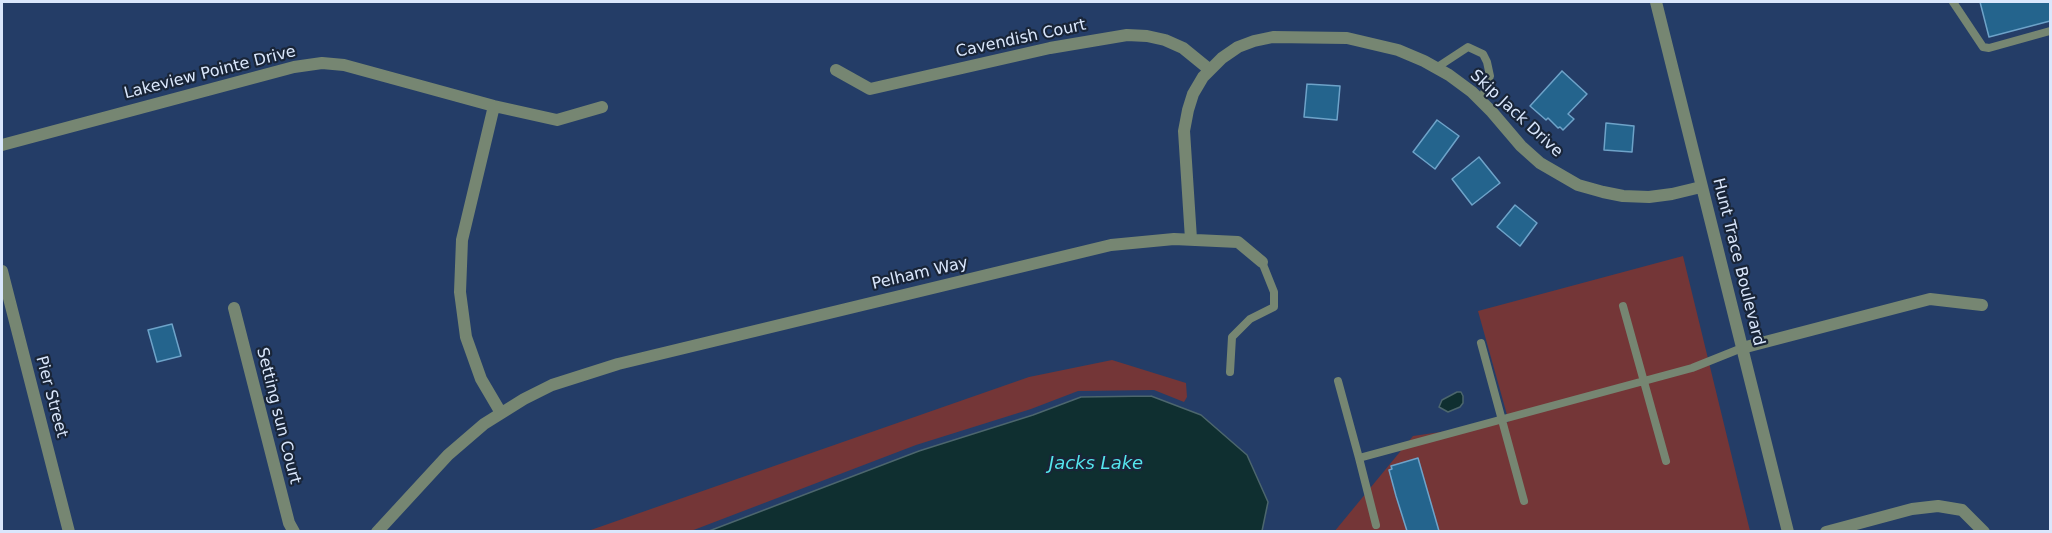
<!DOCTYPE html>
<style>
body{margin:0}
#map{position:relative;width:2052px;height:533px;overflow:hidden;background:#243d67;font-family:"DejaVu Sans",sans-serif}
canvas{display:block}
.frame{position:absolute;inset:0;border:3px solid #dae7fc;pointer-events:none}
</style>
<div id="map">
<canvas width="2052" height="533"></canvas>
<div class="frame"></div>
</div>
<script>
const c = document.querySelector('canvas').getContext('2d');
c.lineJoin = 'round';
function fill(path, color) { c.fillStyle = color; c.fill(path, 'evenodd'); }
const shape = rows => new Path2D(rows.map(r => 'M' + r).join(''));
function trace(path, color, width, dash) { c.strokeStyle = color; c.lineWidth = width; c.lineCap = dash ? 'butt' : 'round'; c.setLineDash(dash || []); c.stroke(path); }
function drawText(font, color, halo, rows, align = 'center') {
  c.font = font + ' "DejaVu Sans",sans-serif'; c.lineWidth = 4.5; c.setLineDash([]); c.textBaseline = 'middle'; c.strokeStyle = halo; c.fillStyle = color; for (const [text, x, y, turn = 0] of rows) {
    c.save(); c.translate(x, y); c.rotate((+turn || 0) * Math.PI / 180); c.textAlign = isNaN(turn) ? turn : align; if (halo) c.strokeText(text, 0, 0); c.fillText(text, 0, 0); c.restore();
  }
}
fill(shape([
 [1683,256,1750,531,1334,532,1413,436,1509,422,1478,311],
 [1112,360,1186,383,1187,397,1184,402,1154,390,1078,391,1031,409,916,445,691,531,588,531,1029,377]
]), '#743637');
const water = shape([
 [1457,392,1461,392,1463,396,1463,403,1460,407,1448,412,1439,407,1442,400,1457,392],
 [1151,396,1201,415,1247,455,1268,502,1262,531,709,531,919,451,1033,415,1081,397,1151,396]
]);
fill(water, '#0f2f30');
trace(water, '#4c666d', 1.5);
const building = shape([
 [1980,2,2050,2,2050,21,1989,37,1980,2],
 [1562,71,1587,94,1568,114,1574,119,1563,130,1560,127,1558,128,1548,118,1546,120,1530,106,1562,71],
 [1307,84,1340,86,1337,120,1304,117,1307,84],
 [1437,120,1459,136,1435,169,1413,152,1437,120],
 [1606,123,1634,126,1632,152,1604,150,1606,123],
 [1479,157,1500,183,1472,205,1452,179,1479,157],
 [1515,205,1537,223,1520,246,1497,227,1515,205],
 [172,324,181,356,157,362,148,330,172,324],
 [1418,458,1439,531,1407,531,1396,496,1389,470,1392,469,1391,466,1418,458]
]);
fill(building, '#24648d');
trace(building, '#6ea3c9', 1.5);
trace(shape([
 [1953,2,1983,47,1989,48,2050,31],
 [1436,68,1468,47,1483,54,1487,62,1490,76,1481,101],
 [1623,306,1666,461],
 [1481,343,1524,501],
 [1230,372,1232,337,1250,319,1274,307,1274,292,1262,262],
 [1338,381,1359,458],
 [1376,525,1359,458,1692,368,1742,348]
]), '#768672', 8);
trace(shape([
 [1656,2,1788,532],
 [836,70,870,89,1050,48,1127,35,1147,36,1165,40,1183,48,1210,70],
 [494,106,462,240,460,292,466,337,481,379,501,413],
 [2,145,294,67,322,63,344,65,494,106,557,120,602,107],
 [1191,239,1184,131,1188,110,1193,94,1203,77,1222,58,1238,47,1254,41,1273,37,1347,38,1398,50,1424,61,1449,75,1472,92,1492,112,1521,146,1540,163,1578,185,1603,192,1623,196,1649,197,1672,194,1701,187],
 [2,271,69,532],
 [234,308,289,523,294,532],
 [1742,348,1930,299,1982,305],
 [377,532,448,455,484,424,524,399,552,385,618,364,1111,245,1174,239,1238,242,1262,262],
 [1826,532,1912,509,1938,506,1962,510,1984,532]
]), '#768672', 12);
drawText('16px', '#dae7fc', '#192538', [
 ["Cavendish Court",1021,39,-12],
 ["Lakeview Pointe Drive",210,73,-14],
 ["Skip Jack Drive",1516,114,43],
 ["Hunt Trace Boulevard",1738,262,76],
 ["Pelham Way",920,274,-13],
 ["Pier Street",51,397,75],
 ["Setting sun Court",278,416,76]
]);
drawText('italic 18px', '#55e5ed', '#192538', [
 ["Jacks Lake",1096,464]
]);
</script>
